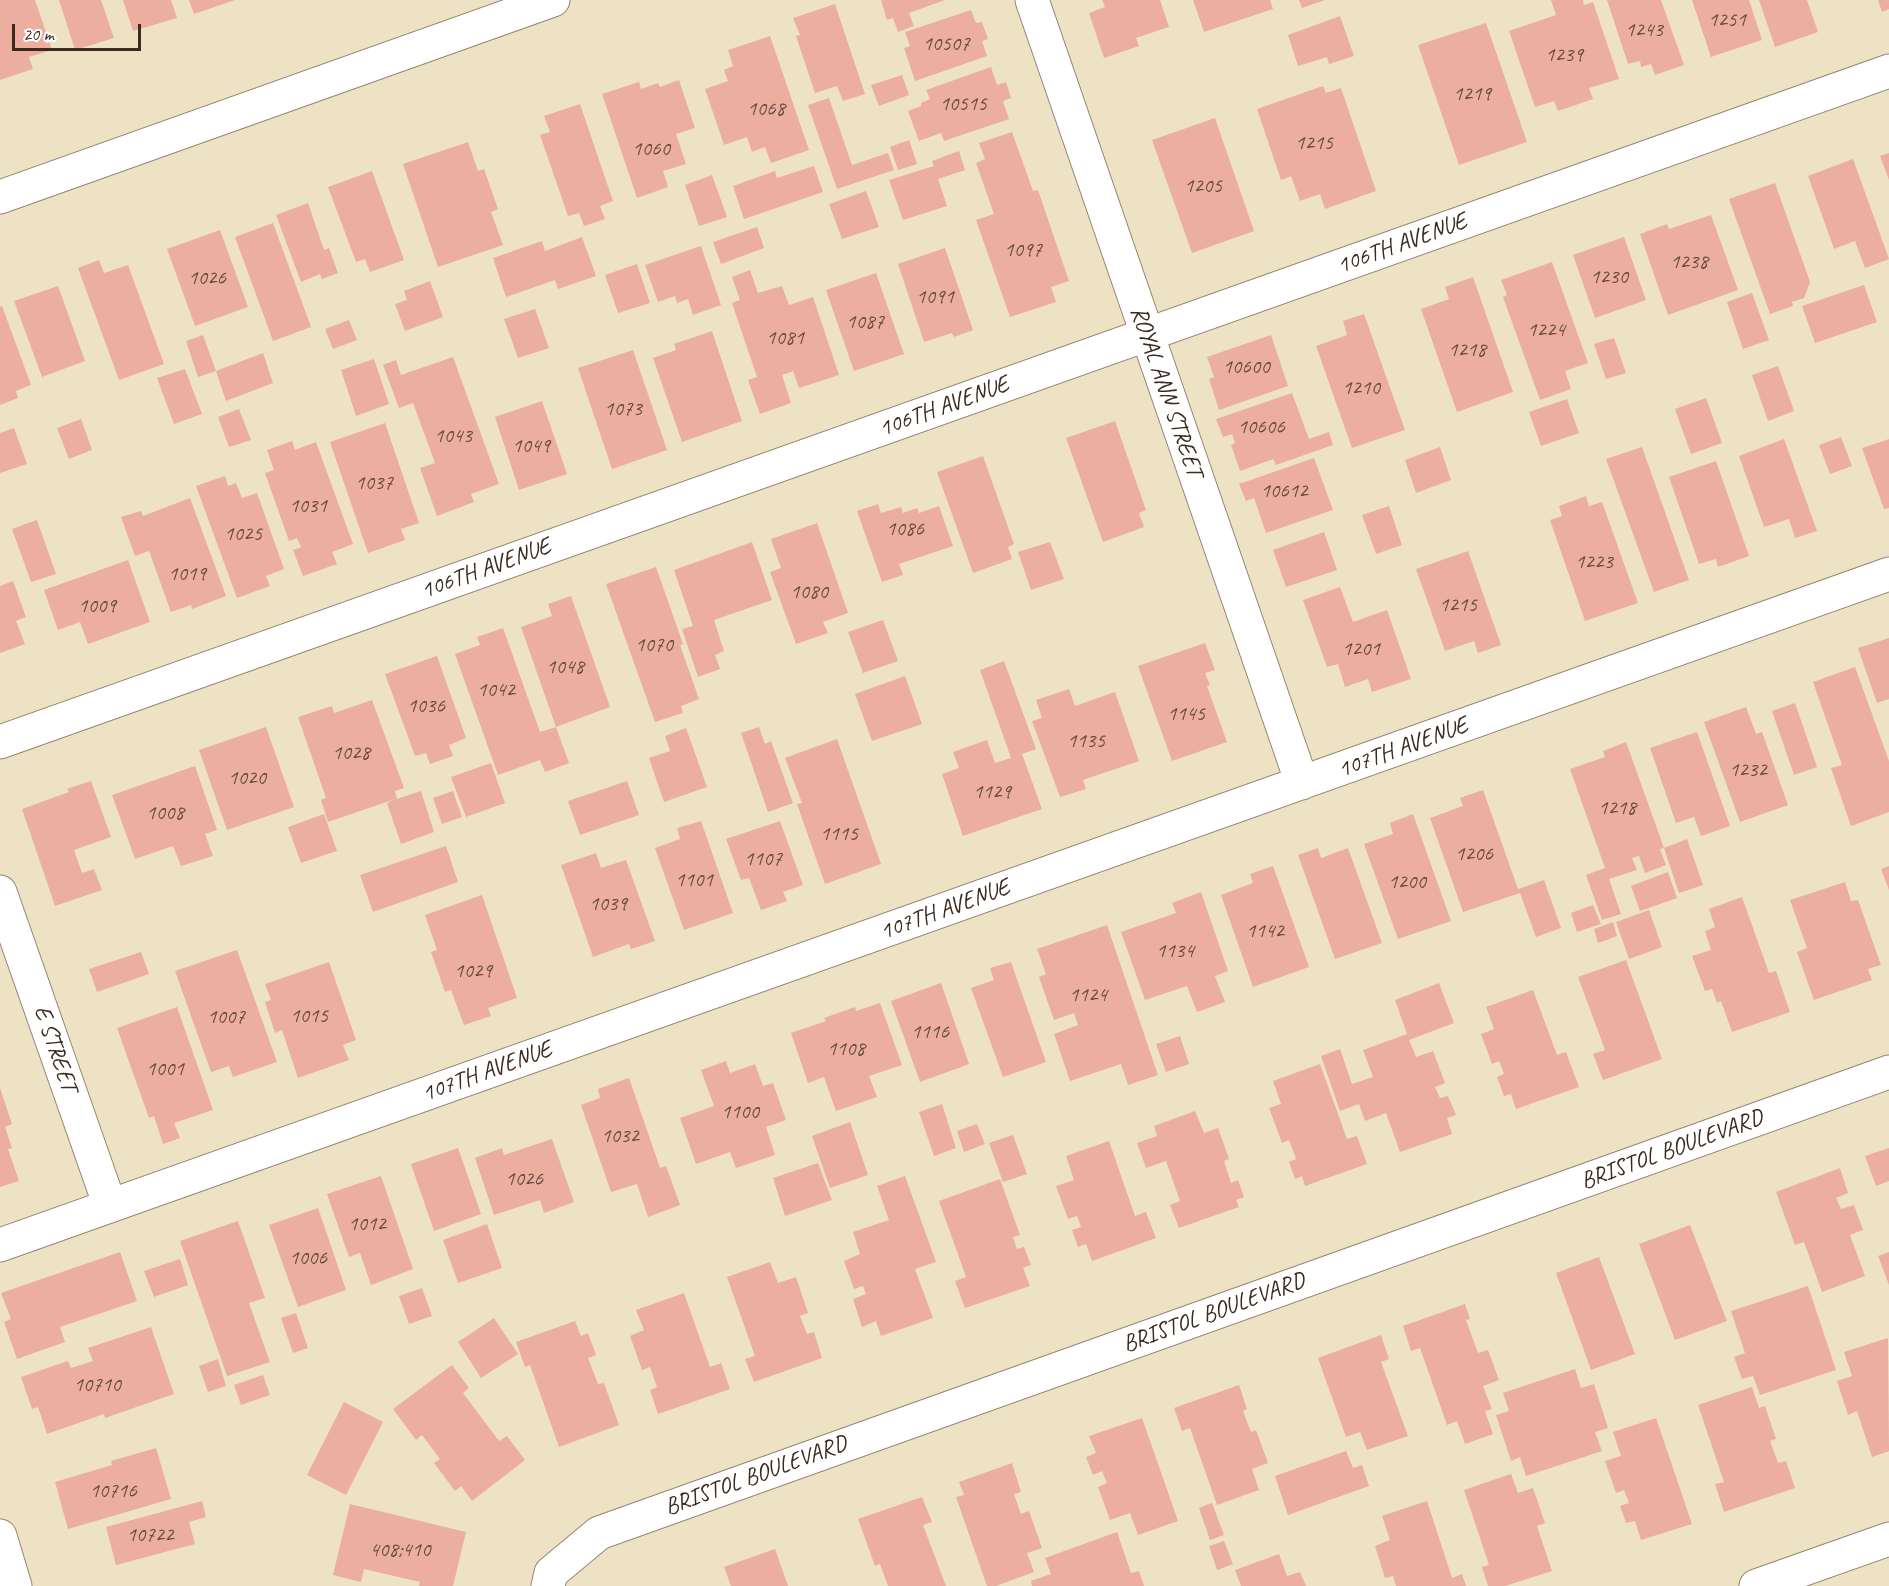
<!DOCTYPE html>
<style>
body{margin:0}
#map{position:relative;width:1889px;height:1586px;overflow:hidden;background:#eee2c4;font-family:Caveat,sans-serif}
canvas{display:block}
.scale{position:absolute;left:12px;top:24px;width:129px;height:27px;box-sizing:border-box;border:3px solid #3b2a1e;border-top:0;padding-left:8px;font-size:18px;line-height:21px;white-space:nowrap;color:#3b2a1e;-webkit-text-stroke:4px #fff;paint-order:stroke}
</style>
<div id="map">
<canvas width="1889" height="1586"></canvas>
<div class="scale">20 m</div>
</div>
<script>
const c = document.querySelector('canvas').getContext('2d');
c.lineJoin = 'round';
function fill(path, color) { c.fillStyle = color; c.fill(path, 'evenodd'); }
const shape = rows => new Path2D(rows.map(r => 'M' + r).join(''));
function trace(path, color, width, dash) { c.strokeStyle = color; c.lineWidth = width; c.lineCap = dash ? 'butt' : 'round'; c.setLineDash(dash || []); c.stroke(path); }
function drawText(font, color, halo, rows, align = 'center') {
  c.font = font + ' Caveat,sans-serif'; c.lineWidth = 6; c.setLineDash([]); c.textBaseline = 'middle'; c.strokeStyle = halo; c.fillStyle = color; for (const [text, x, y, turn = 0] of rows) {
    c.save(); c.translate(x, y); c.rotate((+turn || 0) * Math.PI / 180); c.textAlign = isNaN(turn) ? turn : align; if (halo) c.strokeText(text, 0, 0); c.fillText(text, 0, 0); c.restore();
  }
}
fill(shape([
 [0,0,35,0,52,50,29,57,33,69,0,80],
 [59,0,101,0,114,38,75,50],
 [123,0,171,0,177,18,133,31],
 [189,0,235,0,194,14],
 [881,0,945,0,909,13,914,26,898,32,893,18,887,20],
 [1102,0,1160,0,1169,27,1136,38,1139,46,1104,58,1089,13,1105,7],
 [1193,0,1270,0,1273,9,1204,32],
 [1299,0,1325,0,1302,8],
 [1551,0,1583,0,1584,5,1593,2,1619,79,1589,88,1593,99,1558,111,1554,101,1535,107,1509,31,1556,15],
 [1607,0,1661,0,1684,65,1655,75,1651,64,1641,67,1640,61,1628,64],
 [1692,0,1749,0,1762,40,1711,57],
 [1759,0,1807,0,1818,32,1775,47],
 [1878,0,1889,0,1889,9,1882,12],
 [835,4,865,94,843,101,837,86,815,93,796,36,800,35,793,18],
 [971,10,976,23,982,22,988,39,982,41,987,56,915,81,904,48,910,46,905,32],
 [1340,16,1354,56,1329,64,1327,57,1298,66,1288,35],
 [1486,23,1527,142,1459,165,1418,45],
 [770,36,809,150,771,163,765,147,752,152,747,137,724,145,705,89,728,81,724,70,733,66,728,50],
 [991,67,997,85,1006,82,1011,98,1003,101,1009,119,944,141,941,133,919,141,908,111,921,106,921,103,930,99,926,90],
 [902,75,909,95,879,106,871,85],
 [679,80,695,128,676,134,686,164,663,171,668,187,637,198,602,94,639,82,641,89,658,83,660,87],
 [1323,86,1326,93,1341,88,1376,191,1325,209,1320,194,1300,201,1291,176,1281,180,1257,109],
 [829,98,852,165,888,153,894,170,837,189,808,105],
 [580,104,613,201,600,206,605,219,584,226,579,213,568,216,540,135,550,132,544,116],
 [1215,118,1254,231,1192,253,1152,140],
 [1012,132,1033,191,1038,190,1069,281,1051,287,1056,302,1010,317,976,220,994,214,976,163,985,159,979,143],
 [909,140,917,164,898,170,890,147],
 [468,142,478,171,484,169,498,209,491,212,503,245,438,267,403,164],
 [959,151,965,170,938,179,947,206,903,220,889,180,934,166,932,161],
 [1889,153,1889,180,1880,156],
 [1853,159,1889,259,1865,268,1855,241,1834,249,1808,176],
 [814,166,823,192,744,219,733,186,775,171,777,178],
 [372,171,404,260,370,272,365,259,356,262,328,187],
 [712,175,727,217,699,226,685,185],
 [1775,183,1810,282,1804,298,1792,302,1793,306,1770,314,1729,199],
 [866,191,879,227,842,239,829,204],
 [308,203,324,250,329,248,338,273,322,279,320,274,301,282,276,215],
 [1711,215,1738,290,1668,315,1640,234,1667,224,1669,229],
 [273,223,311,327,273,341,235,237],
 [757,227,764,248,721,264,713,242],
 [220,230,248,307,195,326,167,249],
 [582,237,596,276,558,289,555,280,506,297,493,258,542,241,545,251],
 [1624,237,1646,300,1595,318,1573,255],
 [701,246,721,305,693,315,688,299,677,303,675,296,658,302,645,265],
 [945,248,973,330,954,337,952,333,924,342,898,264],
 [99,260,104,273,128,265,164,364,119,380,78,268],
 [1552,262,1588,363,1565,371,1571,389,1540,400,1503,297,1507,295,1501,280],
 [637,264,650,303,618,313,605,275],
 [750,270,758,293,782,286,789,305,813,297,839,375,799,388,793,371,782,375,791,403,760,414,748,380,757,377,732,303,740,300,732,277],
 [876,273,904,354,854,371,826,290],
 [1473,277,1513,392,1457,412,1421,309,1449,299,1445,287],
 [430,281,443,317,405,331,395,304,407,300,404,291],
 [1864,285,1877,322,1815,343,1802,306],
 [58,286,85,361,42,377,14,301],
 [1752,293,1769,340,1743,349,1727,302],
 [2,306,31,385,16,391,18,398,0,405,0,307],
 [535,309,549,348,518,358,504,319],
 [1364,314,1405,430,1352,448,1316,346,1347,335,1343,321],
 [349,320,357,340,333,349,325,329],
 [712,331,742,421,682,442,653,358,676,350,674,344],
 [203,335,216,371,198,377,186,341],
 [1271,335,1288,386,1219,410,1209,379,1214,377,1207,357],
 [1614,338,1626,373,1606,379,1594,344],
 [633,350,667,450,612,469,578,368],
 [263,353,273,383,226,401,216,371],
 [453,357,499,484,471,494,474,502,437,516,420,468,435,463,413,403,399,408,383,365,396,360,401,375],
 [374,359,389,404,356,416,341,370],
 [1778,366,1794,411,1768,421,1752,375],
 [185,369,202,414,174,424,157,378],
 [1292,393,1309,439,1329,432,1333,445,1276,465,1273,459,1240,471,1231,445,1235,443,1232,434,1223,437,1216,419],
 [1706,398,1722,443,1691,454,1675,409],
 [1567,399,1579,433,1541,446,1529,412],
 [542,401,567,474,519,490,495,417],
 [239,409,251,440,229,447,218,417],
 [81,419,92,450,69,459,57,428],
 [1115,421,1146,510,1139,513,1144,527,1103,542,1066,438],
 [385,423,419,523,401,529,405,540,368,553,330,442],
 [14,428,27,464,0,473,0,433],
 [1841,437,1852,466,1830,474,1819,445],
 [1784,439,1817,531,1795,538,1789,519,1764,527,1739,456],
 [1889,439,1889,508,1884,509,1862,448],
 [292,441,295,450,316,442,353,544,332,552,337,564,303,576,293,550,301,547,297,538,289,541,265,473,274,470,267,450],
 [1440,447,1451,480,1416,493,1405,460],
 [1642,447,1689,580,1654,592,1606,459],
 [983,456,1014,544,1008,547,1012,559,973,573,937,472],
 [1314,458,1333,510,1266,533,1254,498,1246,501,1239,484],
 [1716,461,1749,556,1718,567,1716,559,1699,564,1669,477],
 [225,476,228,486,236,483,242,498,257,493,284,569,266,576,270,586,237,598,196,486],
 [1586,496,1589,506,1602,502,1638,603,1585,621,1550,520,1562,516,1559,506],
 [190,498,226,596,192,609,191,605,171,612,149,551,135,556,121,517,141,511,143,516],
 [878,504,881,513,901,507,903,513,917,508,919,513,939,506,953,546,899,564,903,575,882,582,857,511],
 [1389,506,1402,545,1376,554,1362,515],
 [37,520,56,574,31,582,12,529],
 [817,523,848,613,823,622,828,633,796,644,770,572,781,568,771,539],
 [1324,532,1337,570,1286,587,1273,550],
 [752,542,772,600,714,620,724,651,715,655,720,669,698,677,682,629,693,626,674,570],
 [1050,542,1064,579,1031,590,1018,552],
 [1468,551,1501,645,1478,653,1474,641,1445,651,1416,569],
 [128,560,150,622,88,644,80,622,58,630,44,590],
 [656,567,683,644,680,645,699,699,681,706,683,713,655,722,606,584],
 [13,581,26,617,16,621,25,644,0,653,0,586],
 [1340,587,1353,622,1387,610,1411,679,1372,692,1368,679,1345,687,1338,664,1327,667,1303,600],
 [571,596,610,707,556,727,521,627,552,616,548,604],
 [883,620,898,661,863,673,848,632],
 [503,628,540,732,556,727,569,763,545,772,540,760,498,775,455,654,480,645,477,637],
 [1889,638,1889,699,1877,703,1858,648],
 [1205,643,1215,670,1205,673,1210,685,1207,686,1227,742,1172,761,1138,666],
 [437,656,466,738,449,745,453,756,430,764,426,753,415,756,385,674],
 [1004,661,1036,749,1022,754,1042,809,963,836,942,774,959,768,953,752,987,740,995,763,1011,758,980,670],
 [1855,667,1889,761,1889,812,1851,826,1831,768,1842,765,1813,682],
 [905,676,922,724,872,741,855,694],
 [1069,689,1075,706,1115,692,1139,761,1083,780,1086,789,1060,797,1032,721,1042,718,1036,700],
 [372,700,404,788,395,791,397,799,421,791,434,832,401,844,387,803,395,799,328,822,321,800,326,798,298,717,332,706,334,713],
 [1795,703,1817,767,1794,775,1772,711],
 [1746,707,1756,734,1762,732,1788,805,1740,822,1704,722],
 [266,727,294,807,227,830,199,750],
 [759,727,765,744,771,741,793,803,768,812,741,733],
 [686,728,707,787,664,802,649,758,670,751,665,736],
 [1697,732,1730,826,1701,836,1694,817,1676,823,1650,748],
 [837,739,881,864,825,884,797,804,802,803,785,758],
 [1626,742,1664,848,1660,849,1666,865,1645,873,1639,856,1632,858,1637,870,1609,879,1621,914,1602,920,1586,875,1605,868,1570,769,1605,757,1603,751],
 [491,763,505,803,466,817,451,777],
 [195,766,217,830,205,834,213,856,181,866,173,846,135,859,112,795],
 [91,781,111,837,74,850,82,873,94,869,102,890,55,906,22,809,69,792,67,789],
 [627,781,639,815,580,835,568,801],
 [1483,790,1518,889,1544,880,1561,928,1536,937,1520,893,1463,912,1430,818,1463,806,1460,798],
 [453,791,462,817,442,824,433,798],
 [324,814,337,851,301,863,288,827],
 [1413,814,1451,921,1398,939,1364,844,1393,834,1390,823],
 [701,821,733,913,684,930,655,848,680,839,677,828],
 [780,821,803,885,783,892,787,901,761,910,749,878,741,880,726,839],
 [1687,839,1703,885,1679,893,1664,848],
 [446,846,458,882,373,912,360,875],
 [1318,848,1321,858,1348,848,1382,943,1335,959,1298,855],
 [596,853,601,868,626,860,655,941,631,949,629,944,593,957,561,865],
 [1273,866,1309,967,1253,987,1221,895,1253,883,1250,874],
 [1889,866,1889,890,1881,869],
 [1668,872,1677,898,1640,911,1631,886],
 [1845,882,1851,901,1858,900,1881,965,1868,969,1872,980,1814,1000,1797,952,1807,948,1790,900],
 [1201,892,1228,971,1215,976,1225,1002,1197,1012,1187,986,1145,1000,1121,932,1176,913,1172,903],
 [482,895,517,998,488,1008,491,1016,464,1025,451,990,445,992,431,952,437,950,425,915],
 [1742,897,1769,973,1776,971,1790,1012,1732,1032,1721,1001,1717,1003,1712,989,1705,991,1692,956,1711,950,1705,931,1715,927,1709,909],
 [1593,905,1601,924,1577,932,1571,913],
 [1649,910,1662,947,1629,959,1616,922],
 [1613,922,1617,936,1598,943,1594,929],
 [1107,925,1158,1075,1128,1085,1121,1064,1070,1081,1054,1034,1078,1025,1074,1013,1054,1020,1039,977,1046,974,1037,949],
 [237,950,277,1062,233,1077,229,1066,211,1072,175,971],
 [141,952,149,974,97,992,89,969],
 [1626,960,1662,1059,1603,1080,1593,1054,1605,1050,1578,977],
 [329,962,356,1040,343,1045,349,1060,298,1078,282,1030,275,1033,265,1002,271,1000,265,984],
 [1011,962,1046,1062,1003,1077,971,988,994,980,990,968],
 [941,983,969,1064,920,1082,891,1001],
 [1439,983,1454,1023,1409,1040,1416,1057,1433,1051,1445,1083,1435,1087,1440,1098,1448,1096,1456,1115,1447,1118,1452,1134,1400,1152,1386,1113,1365,1121,1359,1104,1340,1111,1321,1056,1340,1049,1352,1084,1373,1077,1363,1050,1407,1034,1395,1000],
 [1533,990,1557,1055,1566,1052,1579,1087,1516,1109,1511,1094,1504,1096,1497,1077,1504,1074,1499,1061,1492,1064,1481,1034,1494,1029,1486,1007],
 [880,1003,902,1065,869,1076,877,1097,836,1111,824,1077,808,1083,791,1033,826,1021,824,1018,855,1007,856,1011],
 [177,1007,213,1110,174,1123,180,1138,163,1144,154,1116,149,1118,117,1028],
 [1180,1036,1189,1064,1166,1072,1156,1044],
 [726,1061,730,1073,755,1064,763,1086,773,1083,786,1120,766,1127,775,1155,736,1168,730,1152,696,1164,680,1118,714,1106,701,1070],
 [1320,1064,1347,1139,1357,1136,1367,1164,1305,1186,1302,1176,1295,1179,1289,1162,1296,1159,1289,1140,1282,1143,1269,1108,1281,1104,1273,1081],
 [629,1078,660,1168,666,1166,680,1205,648,1217,637,1184,611,1192,581,1105,600,1098,598,1089],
 [0,1088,12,1124,5,1127,12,1148,8,1149,19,1181,0,1187],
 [942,1104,956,1148,934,1156,919,1112],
 [1195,1111,1204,1133,1218,1128,1229,1159,1224,1161,1231,1183,1238,1180,1244,1197,1236,1200,1239,1207,1179,1228,1170,1205,1180,1201,1166,1161,1146,1168,1137,1143,1157,1136,1154,1126],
 [850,1122,868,1175,830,1188,812,1136],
 [977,1124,985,1144,964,1152,957,1131],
 [1013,1135,1027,1174,1003,1182,989,1143],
 [552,1139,574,1202,544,1213,540,1200,494,1215,475,1158,502,1148,504,1155],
 [1109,1141,1135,1216,1146,1212,1156,1238,1092,1261,1086,1244,1078,1247,1072,1230,1081,1227,1077,1216,1068,1219,1056,1186,1074,1180,1066,1156],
 [458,1148,481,1214,434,1231,411,1164],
 [1889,1148,1889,1181,1876,1186,1865,1156],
 [818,1163,832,1200,785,1216,773,1178],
 [1840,1168,1848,1193,1836,1198,1841,1209,1854,1205,1863,1230,1850,1235,1865,1276,1822,1292,1804,1242,1795,1245,1776,1192],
 [381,1176,413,1269,371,1285,360,1253,349,1257,327,1194],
 [905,1176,936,1262,915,1269,933,1318,881,1336,876,1321,862,1327,853,1299,866,1294,863,1286,854,1289,844,1261,860,1254,853,1232,889,1220,877,1186],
 [1000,1179,1020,1235,1013,1237,1017,1249,1024,1247,1031,1265,1023,1268,1030,1286,965,1308,955,1281,966,1277,939,1201],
 [318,1208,346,1290,298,1307,269,1225],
 [238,1221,265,1298,249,1303,270,1362,227,1376,180,1241],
 [487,1224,502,1268,458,1283,443,1240],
 [1690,1225,1727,1321,1675,1340,1639,1244],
 [120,1252,137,1301,60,1327,65,1342,17,1359,4,1322,11,1319,1,1293],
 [1889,1252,1889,1285,1878,1256],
 [1599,1257,1635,1354,1591,1370,1556,1273],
 [180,1259,188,1285,154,1297,144,1271],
 [770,1262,778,1283,796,1277,808,1313,800,1316,807,1334,814,1332,822,1358,754,1382,745,1359,755,1356,727,1277],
 [1808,1286,1836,1370,1760,1395,1753,1376,1742,1379,1734,1357,1745,1353,1731,1311],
 [422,1288,432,1316,409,1324,399,1296],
 [684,1293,710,1367,721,1363,730,1389,658,1414,650,1390,657,1387,650,1367,642,1370,630,1336,644,1330,636,1310],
 [1465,1304,1470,1319,1466,1320,1478,1353,1488,1350,1499,1380,1483,1386,1492,1409,1485,1411,1493,1434,1465,1444,1457,1421,1447,1425,1420,1348,1411,1351,1403,1326],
 [296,1313,308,1348,293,1353,281,1318],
 [494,1318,518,1354,481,1378,458,1342],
 [575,1321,581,1336,588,1333,596,1355,588,1358,598,1384,604,1383,619,1425,559,1447,530,1365,525,1367,516,1342],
 [151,1327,174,1394,105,1418,104,1414,47,1434,38,1407,32,1409,21,1377,68,1361,71,1368,93,1361,88,1348],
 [1381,1335,1389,1359,1381,1362,1408,1436,1367,1450,1360,1432,1346,1437,1318,1358],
 [1888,1338,1889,1451,1872,1457,1857,1411,1848,1415,1837,1381,1852,1376,1844,1352],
 [218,1359,226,1386,208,1392,199,1366],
 [452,1365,469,1388,463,1393,499,1441,507,1436,525,1460,472,1501,461,1486,455,1491,434,1463,440,1459,422,1435,416,1440,393,1409],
 [1575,1369,1581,1388,1594,1384,1608,1428,1595,1432,1602,1451,1526,1476,1520,1457,1511,1461,1496,1415,1509,1411,1503,1393],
 [263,1375,270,1395,241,1405,234,1385],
 [1239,1385,1247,1409,1243,1411,1251,1432,1256,1430,1268,1463,1252,1469,1259,1490,1217,1505,1190,1428,1182,1431,1174,1408],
 [1752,1387,1759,1408,1765,1406,1776,1439,1770,1441,1778,1463,1786,1461,1795,1488,1724,1512,1715,1484,1724,1482,1698,1405],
 [344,1402,383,1422,346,1495,307,1475],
 [1142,1418,1178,1521,1138,1535,1130,1513,1110,1520,1098,1487,1107,1483,1102,1471,1093,1475,1086,1457,1096,1453,1089,1436],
 [1656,1418,1692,1524,1641,1540,1635,1521,1626,1523,1620,1506,1629,1503,1624,1490,1616,1493,1605,1461,1621,1456,1613,1432],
 [156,1448,171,1499,68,1529,55,1482,112,1465,111,1461],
 [1346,1451,1353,1468,1362,1465,1369,1486,1288,1515,1275,1476],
 [1012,1463,1021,1492,1014,1494,1021,1514,1029,1511,1042,1548,1027,1553,1034,1572,996,1586,987,1586,956,1497,964,1495,959,1482],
 [1511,1474,1518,1493,1533,1488,1545,1523,1537,1526,1552,1571,1505,1586,1488,1586,1482,1567,1489,1565,1464,1490],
 [922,1497,932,1522,923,1525,946,1586,888,1586,880,1564,875,1566,858,1519],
 [202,1501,206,1517,189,1522,195,1544,116,1565,106,1527],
 [1427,1501,1452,1578,1462,1574,1466,1586,1396,1586,1393,1576,1385,1578,1375,1546,1390,1540,1382,1516],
 [1212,1503,1224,1535,1210,1540,1199,1508],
 [350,1504,466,1532,453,1586,419,1586,420,1582,364,1569,361,1582,333,1575],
 [1117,1532,1131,1573,1139,1571,1144,1586,1032,1586,1031,1581,1051,1574,1045,1558],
 [1224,1541,1233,1564,1217,1570,1209,1546],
 [775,1549,788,1586,731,1586,724,1567],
 [1279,1554,1287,1576,1300,1572,1306,1586,1241,1586,1235,1570]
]), '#ecaf9f');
const minor = shape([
 [1032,0,1302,783],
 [0,197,553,0],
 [0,742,1889,71],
 [0,892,110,1206],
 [0,1245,1889,574],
 [0,1536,15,1586],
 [548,1586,551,1573,599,1533,1889,1072],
 [1756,1586,1889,1539]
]);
trace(minor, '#948671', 35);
trace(minor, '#fff', 33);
drawText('21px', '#674b3e', null, [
 ["1251",1727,20],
 ["1243",1644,30],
 ["10507",946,44],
 ["1239",1564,55],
 ["1219",1472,94],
 ["10515",963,104],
 ["1068",766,109],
 ["1215",1314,143],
 ["1060",651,149],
 ["1205",1203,186],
 ["1097",1023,250],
 ["1238",1689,262],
 ["1230",1609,277],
 ["1026",207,278],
 ["1091",935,297],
 ["1087",865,322],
 ["1224",1546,330],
 ["1081",785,338],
 ["1218",1467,350],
 ["10600",1246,367],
 ["1210",1361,388],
 ["1073",623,409],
 ["10606",1261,427],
 ["1043",453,436],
 ["1049",531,446],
 ["1037",374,483],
 ["10612",1284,491],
 ["1031",308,506],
 ["1086",905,529],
 ["1025",243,534],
 ["1223",1594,562],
 ["1019",187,574],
 ["1080",809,592],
 ["1215",1458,605],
 ["1009",97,606],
 ["1070",654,645],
 ["1201",1361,649],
 ["1048",565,667],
 ["1042",496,690],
 ["1036",426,706],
 ["1145",1186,714],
 ["1135",1086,741],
 ["1028",351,753],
 ["1232",1748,770],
 ["1020",247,778],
 ["1129",992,792],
 ["1218",1617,808],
 ["1008",165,813],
 ["1115",839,834],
 ["1206",1474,854],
 ["1107",763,859],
 ["1101",694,880],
 ["1200",1407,882],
 ["1039",608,904],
 ["1142",1265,931],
 ["1134",1175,951],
 ["1029",473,971],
 ["1124",1088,995],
 ["1015",309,1016],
 ["1007",226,1017],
 ["1116",930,1032],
 ["1108",846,1049],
 ["1001",165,1069],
 ["1100",740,1112],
 ["1032",620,1136],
 ["1026",524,1179],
 ["1012",367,1224],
 ["1006",308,1258],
 ["10710",97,1385],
 ["10716",113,1491],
 ["10722",150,1535],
 ["408;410",400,1550]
]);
drawText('24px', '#3b2a1e', '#fff', [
 ["106TH AVENUE",1402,244,-20],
 ["ROYAL ANN STREET",1166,392,71],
 ["106TH AVENUE",944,407,-20],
 ["106TH AVENUE",486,569,-20],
 ["107TH AVENUE",1403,748,-20],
 ["107TH AVENUE",945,910,-20],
 ["E STREET",55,1049,71],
 ["107TH AVENUE",487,1072,-20],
 ["BRISTOL BOULEVARD",1672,1150,-20],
 ["BRISTOL BOULEVARD",1214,1313,-20],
 ["BRISTOL BOULEVARD",756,1476,-20]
]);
</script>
